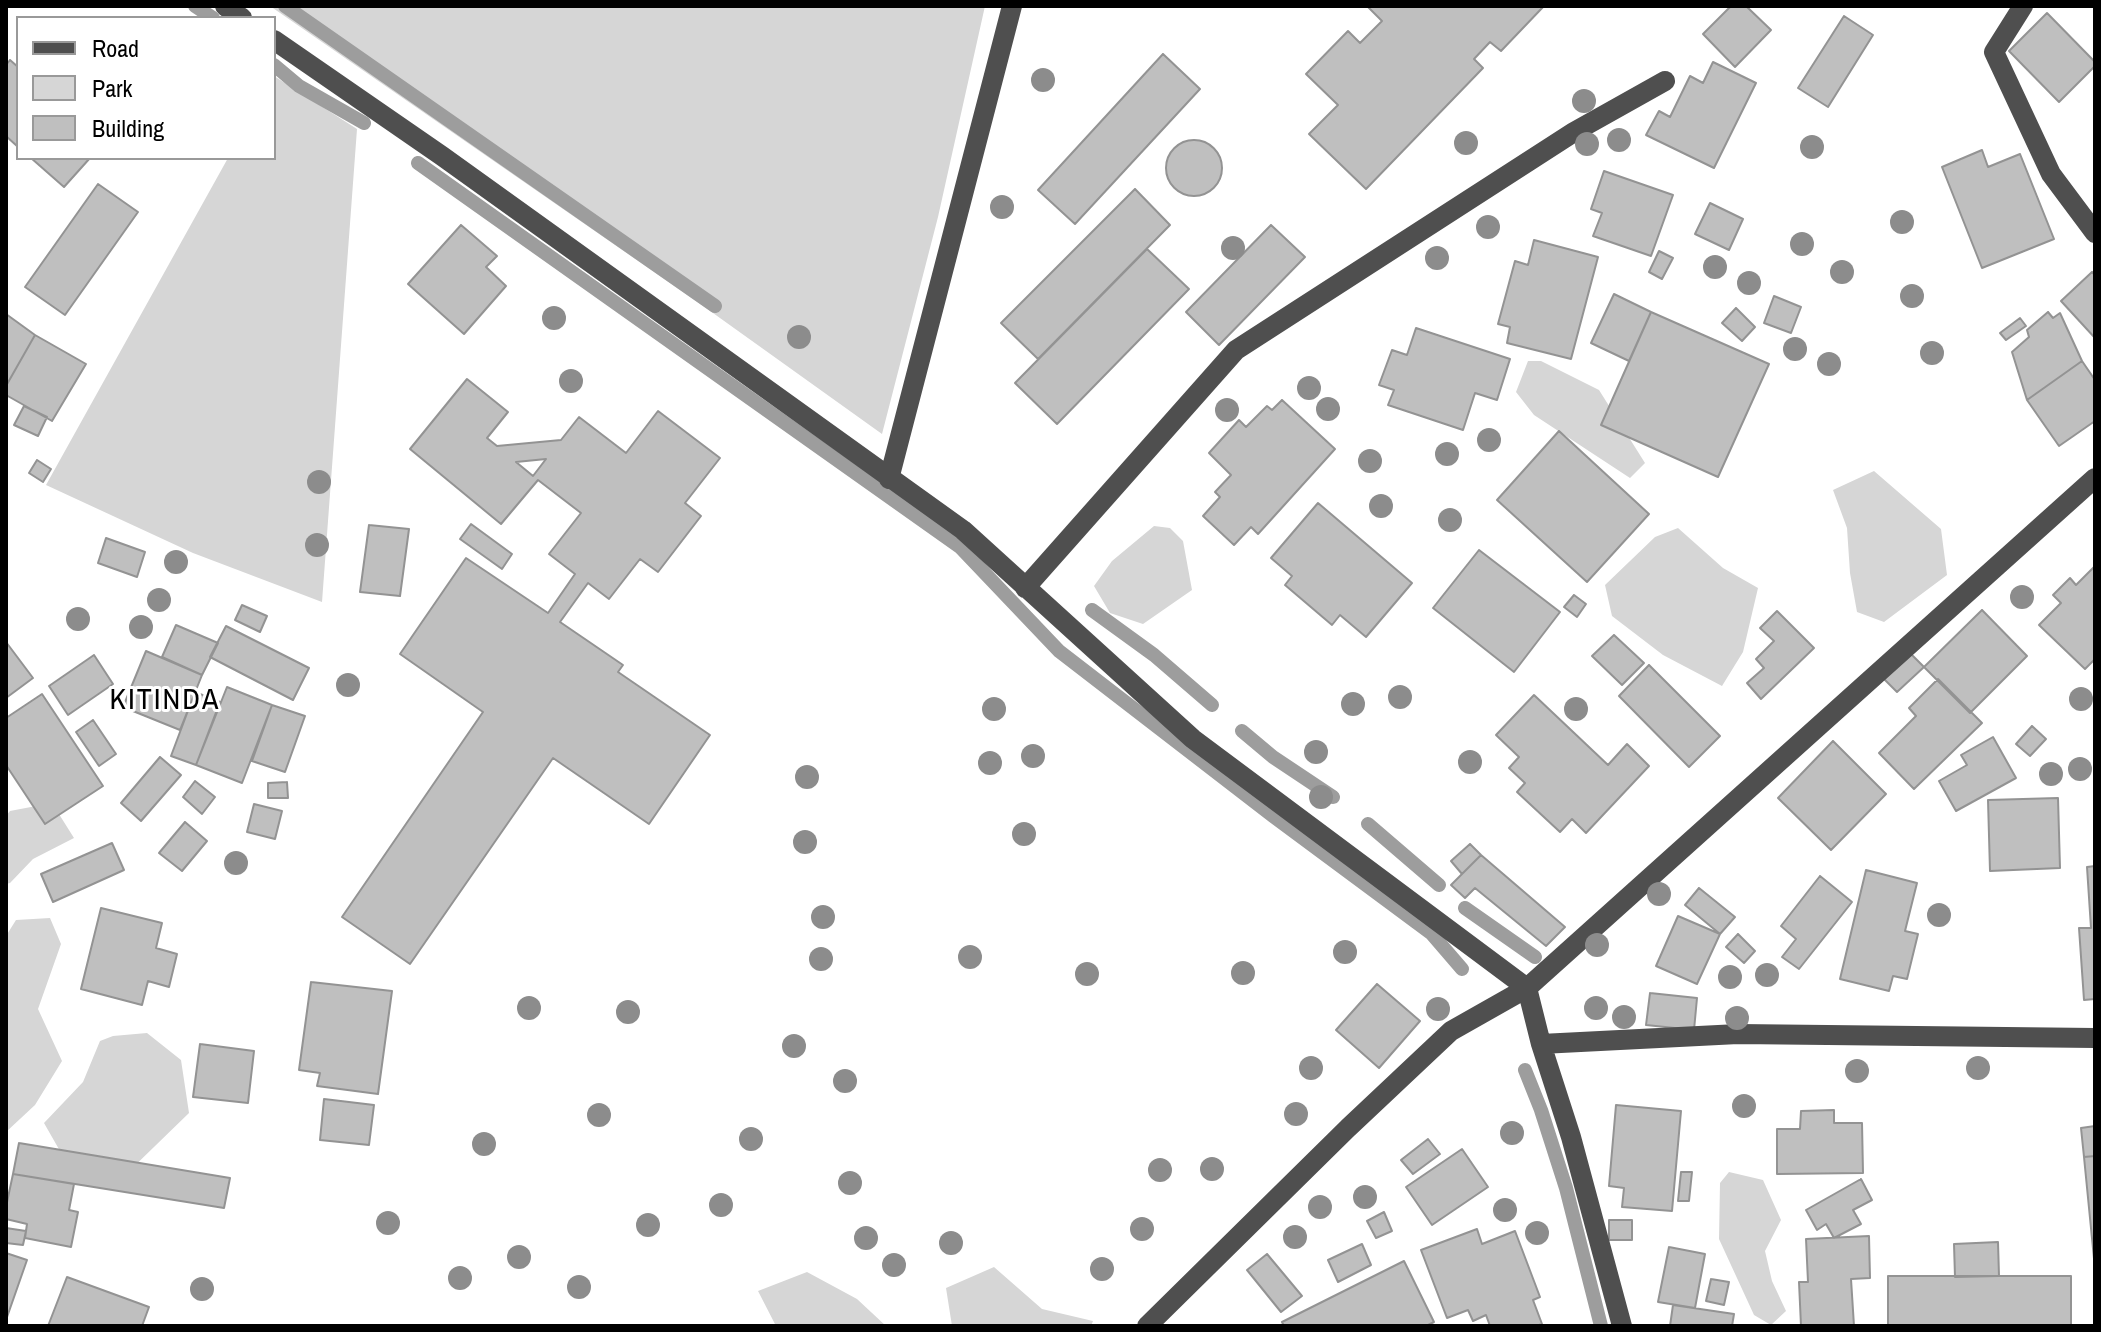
<!DOCTYPE html>
<style>
body{margin:0}
#map{position:relative;width:2101px;height:1332px;overflow:hidden;background:#fff;font-family:"Archivo Narrow",sans-serif}
canvas{display:block}
.frame{position:absolute;inset:0;border:8px solid #000;pointer-events:none}
.legend{position:absolute;left:16px;top:16px;width:260px;height:144px;box-sizing:border-box;background:#fff;border:2px solid #999;margin:0;padding:10px 14px;list-style:none;font-size:24px;color:#000}
.legend li{display:flex;align-items:center;gap:16px;height:40px}
.legend b{width:40px;border:2px solid #999}
</style>
<div id="map">
<canvas width="2101" height="1332"></canvas>
<div class="frame"></div>
<ul class="legend">
<li><b style="height:10px;background:#4f4f4f"></b>Road</li>
<li><b style="height:22px;background:#d6d6d6"></b>Park</li>
<li><b style="height:22px;background:#bfbfbf"></b>Building</li>
</ul>
</div>
<script>
const c = document.querySelector('canvas').getContext('2d');
c.lineJoin = 'round';
function fill(path, color) { c.fillStyle = color; c.fill(path, 'evenodd'); }
const shape = rows => new Path2D(rows.map(r => 'M' + r).join(''));
function trace(path, color, width, dash) { c.strokeStyle = color; c.lineWidth = width; c.lineCap = dash ? 'butt' : 'round'; c.setLineDash(dash || []); c.stroke(path); }
function drawText(font, color, halo, rows, align = 'center') {
  c.font = font + ' "Archivo Narrow",sans-serif'; c.lineWidth = 6; c.setLineDash([]); c.textBaseline = 'middle'; c.strokeStyle = halo; c.fillStyle = color; for (const [text, x, y, turn = 0] of rows) {
    c.save(); c.translate(x, y); c.rotate((+turn || 0) * Math.PI / 180); c.textAlign = isNaN(turn) ? turn : align; if (halo) c.strokeText(text, 0, 0); c.fillText(text, 0, 0); c.restore();
  }
}
fill(shape([
 [270,6,985,6,938,217,882,434,706,308],
 [274,76,357,129,322,602,193,553,46,485,228,158,274,158],
 [1528,361,1541,361,1599,390,1645,463,1630,478,1534,415,1516,392],
 [1874,471,1941,529,1947,575,1884,622,1857,612,1850,573,1847,528,1833,490],
 [1154,526,1170,528,1183,541,1192,590,1143,624,1110,613,1094,586,1112,561],
 [1678,528,1723,568,1758,588,1743,652,1722,686,1663,655,1612,616,1605,585,1655,537],
 [52,803,74,838,33,859,10,883,6,884,6,816,10,811],
 [50,918,61,944,38,1009,62,1061,35,1105,6,1132,6,936,16,920],
 [147,1033,181,1060,189,1113,120,1180,68,1165,44,1123,83,1082,100,1041,113,1036],
 [1729,1172,1763,1180,1781,1220,1765,1251,1772,1281,1786,1311,1771,1325,1754,1315,1719,1239,1720,1183],
 [994,1267,1042,1309,1093,1321,1091,1326,952,1326,946,1288],
 [807,1272,857,1299,886,1326,776,1326,758,1291]
]), '#d6d6d6');
trace(shape([
 [195,6,213,18],
 [285,6,715,306],
 [274,65,299,86,364,123],
 [418,163,960,547,1059,651,1273,816,1431,933,1462,969],
 [1092,610,1154,655,1212,705],
 [1242,731,1273,757,1333,797],
 [1368,824,1439,885],
 [1465,908,1535,957],
 [1525,1070,1541,1110,1566,1188,1601,1326]
]), '#9d9d9d', 14);
const building = shape([
 [1367,6,1544,6,1501,51,1490,42,1474,59,1483,68,1366,189,1309,134,1338,105,1306,74,1348,31,1360,43,1382,21,1367,6],
 [1731,6,1746,6,1771,30,1735,67,1703,34,1731,6],
 [2047,13,2095,62,2095,66,2059,102,2009,51,2047,13],
 [1844,16,1873,35,1828,107,1798,88,1844,16],
 [1163,54,1200,89,1075,224,1038,190,1163,54],
 [10,60,18,67,18,147,6,136,6,65,10,60],
 [1713,62,1756,83,1714,168,1646,135,1659,111,1670,117,1690,76,1703,83,1713,62],
 '1166 168a28 28 0 1 1 56 0a28 28 0 1 1-56 0Z',
 [1982,150,1988,167,2020,154,2054,239,1982,268,1942,167,1982,150],
 [31,158,90,158,64,187,31,158],
 [1604,171,1673,195,1651,256,1593,236,1602,213,1591,209,1604,171],
 [98,184,138,212,65,315,25,287,98,184],
 [1135,189,1170,225,1038,359,1001,323,1135,189],
 [1710,203,1743,219,1729,250,1695,234,1710,203],
 [461,225,497,256,486,267,506,286,464,334,408,284,461,225],
 [1271,225,1305,257,1219,345,1186,312,1271,225],
 [1534,240,1598,257,1571,359,1507,343,1510,327,1498,324,1515,261,1528,265,1534,240],
 [1147,249,1189,289,1057,424,1015,383,1147,249],
 [1659,251,1673,258,1662,279,1649,272,1659,251],
 [2092,272,2095,275,2095,338,2061,301,2092,272],
 [1614,294,1651,312,1629,361,1591,343,1614,294],
 [1774,296,1801,307,1791,333,1764,323,1774,296],
 [1736,308,1755,327,1742,341,1722,323,1736,308],
 [1651,312,1769,364,1718,477,1601,425,1651,312],
 [2048,312,2053,318,2060,313,2082,361,2027,400,2012,352,2029,337,2027,330,2048,312],
 [6,314,35,335,6,386,6,314],
 [2020,318,2026,326,2006,340,2000,333,2020,318],
 [1416,328,1510,359,1497,400,1475,393,1463,430,1388,405,1394,390,1379,385,1392,350,1407,355,1416,328],
 [35,335,86,364,52,421,6,395,6,386,35,335],
 [2082,361,2095,380,2095,421,2059,446,2027,400,2082,361],
 [467,379,508,412,487,438,497,446,561,440,579,417,626,453,658,411,720,458,685,503,701,516,658,572,640,559,609,599,588,583,560,622,623,665,618,672,710,735,649,824,553,758,410,964,342,917,483,712,400,654,466,558,548,613,575,574,549,554,581,513,538,480,501,524,410,449,467,379],
 [546,459,533,476,516,462,546,459],
 [1282,400,1335,449,1258,534,1251,527,1234,545,1203,516,1220,497,1215,492,1231,475,1209,453,1239,420,1246,427,1267,406,1272,410,1282,400],
 [24,406,47,417,38,436,14,425,24,406],
 [1559,431,1649,514,1587,582,1497,500,1559,431],
 [37,460,51,469,43,482,29,473,37,460],
 [1318,503,1412,583,1366,637,1340,615,1332,625,1285,585,1292,576,1271,558,1318,503],
 [471,524,512,554,502,569,460,539,471,524],
 [369,525,409,529,400,596,360,592,369,525],
 [106,538,145,552,137,577,98,563,106,538],
 [1479,550,1560,612,1514,672,1433,608,1479,550],
 [2095,566,2095,659,2085,669,2039,625,2061,603,2053,595,2070,578,2076,585,2095,566],
 [1574,595,1586,604,1577,617,1564,607,1574,595],
 [242,605,267,616,260,632,235,620,242,605],
 [1982,610,2027,656,1970,713,1924,667,1982,610],
 [1777,611,1814,648,1761,699,1747,683,1764,668,1756,659,1774,641,1760,628,1777,611],
 [176,625,218,643,202,675,162,657,176,625],
 [226,626,309,668,293,700,210,657,226,626],
 [1614,635,1644,663,1622,685,1592,656,1614,635],
 [6,642,33,678,6,698,6,642],
 [146,651,202,675,180,730,123,707,146,651],
 [1910,653,1924,667,1897,692,1883,678,1910,653],
 [94,655,113,684,68,715,49,686,94,655],
 [1649,665,1720,736,1689,767,1619,696,1649,665],
 [1938,679,1982,723,1914,789,1879,753,1916,716,1909,708,1938,679],
 [227,687,272,705,242,783,196,765,227,687],
 [195,692,220,702,196,765,171,756,195,692],
 [42,694,103,786,45,824,6,765,6,718,42,694],
 [1534,695,1608,765,1627,744,1649,766,1586,833,1572,819,1560,832,1517,792,1525,783,1509,768,1519,757,1496,735,1534,695],
 [272,705,305,716,285,772,252,761,272,705],
 [93,720,116,754,99,766,76,732,93,720],
 [2032,726,2046,739,2030,756,2016,744,2032,726],
 [1993,737,2016,778,1956,811,1939,781,1967,765,1961,755,1993,737],
 [1833,741,1886,794,1831,850,1778,798,1833,741],
 [160,757,181,775,141,821,121,803,160,757],
 [195,781,215,797,202,814,183,797,195,781],
 [287,782,288,798,268,798,268,783,287,782],
 [2058,798,2060,868,1990,871,1988,800,2058,798],
 [254,804,282,811,275,839,247,832,254,804],
 [185,822,207,841,182,871,159,853,185,822],
 [112,843,124,870,53,902,41,874,112,843],
 [1470,844,1481,855,1462,874,1451,861,1470,844],
 [1481,855,1565,927,1546,946,1475,888,1465,898,1451,885,1481,855],
 [2095,866,2095,999,2084,1000,2079,928,2091,928,2087,867,2095,866],
 [1866,870,1917,883,1905,931,1918,934,1907,979,1893,976,1889,991,1840,979,1866,870],
 [1820,876,1852,902,1799,969,1782,957,1796,939,1781,926,1820,876],
 [1699,888,1735,917,1720,934,1685,905,1699,888],
 [101,908,162,923,156,948,177,954,169,987,148,981,142,1005,81,989,101,908],
 [1678,916,1720,934,1697,984,1656,966,1678,916],
 [1738,934,1755,951,1744,963,1726,947,1738,934],
 [311,982,392,991,378,1094,317,1086,320,1073,299,1070,311,982],
 [1377,984,1420,1021,1379,1068,1336,1030,1377,984],
 [1650,993,1697,998,1694,1030,1646,1025,1650,993],
 [200,1044,254,1051,248,1103,193,1097,200,1044],
 [324,1099,374,1105,369,1145,320,1140,324,1099],
 [1616,1105,1681,1111,1672,1211,1622,1207,1624,1188,1609,1186,1616,1105],
 [1834,1110,1834,1123,1862,1123,1863,1173,1777,1174,1777,1129,1800,1129,1801,1111,1834,1110],
 [2095,1126,2095,1156,2084,1157,2081,1128,2095,1126],
 [1428,1139,1440,1154,1413,1174,1401,1160,1428,1139],
 [19,1143,230,1178,224,1208,13,1174,19,1143],
 [1462,1149,1488,1187,1432,1225,1406,1187,1462,1149],
 [2095,1156,2095,1269,2084,1157,2095,1156],
 [1681,1172,1692,1172,1689,1201,1678,1201,1681,1172],
 [13,1174,74,1184,69,1210,78,1212,71,1247,25,1238,27,1224,6,1219,6,1207,13,1174],
 [1861,1179,1872,1200,1853,1210,1861,1224,1834,1238,1826,1224,1817,1230,1806,1210,1861,1179],
 [1384,1212,1392,1231,1376,1238,1367,1221,1384,1212],
 [1609,1220,1632,1220,1632,1240,1609,1240,1609,1220],
 [6,1228,26,1231,23,1245,6,1243,6,1228],
 [1477,1229,1482,1244,1515,1231,1540,1297,1533,1300,1542,1324,1536,1326,1490,1326,1486,1315,1473,1321,1468,1310,1447,1318,1421,1250,1477,1229],
 [1869,1236,1870,1278,1851,1279,1854,1326,1801,1326,1799,1282,1808,1282,1806,1239,1869,1236],
 [1998,1242,1999,1276,1955,1277,1954,1244,1998,1242],
 [1362,1244,1371,1265,1338,1282,1328,1260,1362,1244],
 [1669,1247,1705,1254,1695,1308,1658,1302,1669,1247],
 [6,1253,27,1260,6,1320,6,1253],
 [1267,1254,1302,1296,1281,1312,1247,1270,1267,1254],
 [1404,1261,1434,1322,1426,1326,1284,1326,1282,1322,1404,1261],
 [1888,1276,2071,1276,2071,1326,1888,1326,1888,1276],
 [67,1277,149,1307,142,1326,48,1326,67,1277],
 [1711,1279,1729,1282,1724,1305,1706,1301,1711,1279],
 [1673,1305,1734,1314,1732,1326,1670,1326,1673,1305]
]);
fill(building, '#bfbfbf');
trace(building, '#939393', 2);
trace(shape([
 [225,6,242,18],
 [2023,6,1994,52,2051,174,2095,233],
 [274,40,442,156,963,530,1193,739,1527,988,1541,1044,1571,1137,1622,1326],
 [889,479,1012,6],
 [1025,588,1236,350,1574,132,1665,81],
 [1541,1044,1738,1034,2095,1038],
 [1147,1326,1348,1128,1451,1031,1527,988,2095,478]
]), '#4f4f4f', 20);
c.fillStyle = '#8c8c8c';
for (const [x, y] of [
 [1043,80],
 [1584,101],
 [1619,140],
 [1466,143],
 [1587,144],
 [1812,147],
 [1002,207],
 [1902,222],
 [1488,227],
 [1802,244],
 [1233,248],
 [1437,258],
 [1715,267],
 [1842,272],
 [1749,283],
 [1912,296],
 [554,318],
 [799,337],
 [1795,349],
 [1932,353],
 [1829,364],
 [571,381],
 [1309,388],
 [1328,409],
 [1227,410],
 [1489,440],
 [1447,454],
 [1370,461],
 [319,482],
 [1381,506],
 [1450,520],
 [317,545],
 [176,562],
 [2022,597],
 [159,600],
 [78,619],
 [141,627],
 [348,685],
 [1400,697],
 [2081,699],
 [1353,704],
 [994,709],
 [1576,709],
 [1316,752],
 [1033,756],
 [1470,762],
 [990,763],
 [2080,769],
 [2051,774],
 [807,777],
 [1321,797],
 [1024,834],
 [805,842],
 [236,863],
 [1659,894],
 [1939,915],
 [823,917],
 [1597,945],
 [1345,952],
 [970,957],
 [821,959],
 [1243,973],
 [1087,974],
 [1767,975],
 [1730,977],
 [529,1008],
 [1596,1008],
 [1438,1009],
 [628,1012],
 [1624,1017],
 [1737,1018],
 [794,1046],
 [1311,1068],
 [1978,1068],
 [1857,1071],
 [845,1081],
 [1744,1106],
 [1296,1114],
 [599,1115],
 [1512,1133],
 [751,1139],
 [484,1144],
 [1212,1169],
 [1160,1170],
 [850,1183],
 [1365,1197],
 [721,1205],
 [1320,1207],
 [1505,1210],
 [388,1223],
 [648,1225],
 [1142,1229],
 [1537,1233],
 [1295,1237],
 [866,1238],
 [951,1243],
 [519,1257],
 [894,1265],
 [1102,1269],
 [460,1278],
 [579,1287],
 [202,1289]
]) { c.beginPath(); c.arc(x, y, 12, 0, 2 * Math.PI); c.fill(); }
c.letterSpacing = '2px';
drawText('30px', '#000', '#fff', [
 ["KITINDA",165,701]
]);
c.letterSpacing = '0px';
</script>
